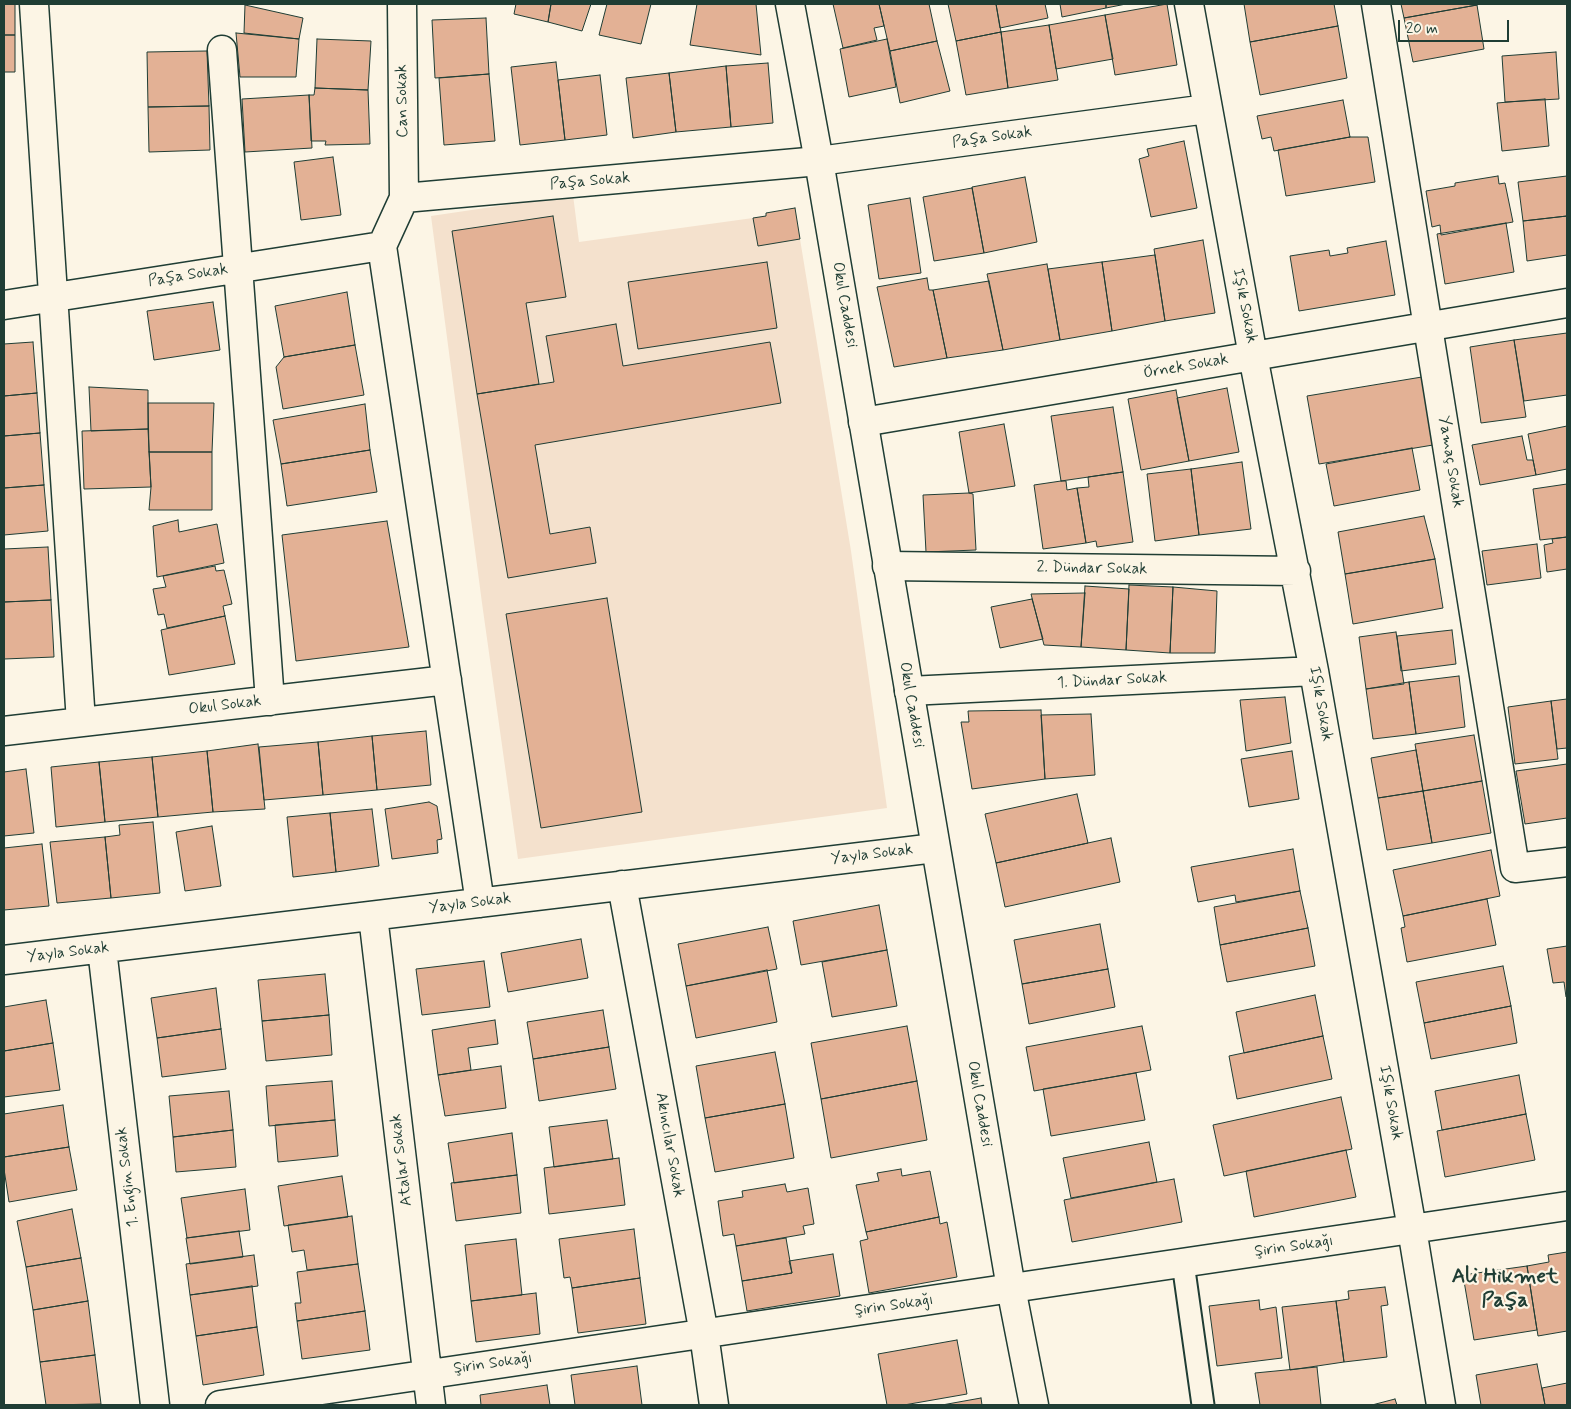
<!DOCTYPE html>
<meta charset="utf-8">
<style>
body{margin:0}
#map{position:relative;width:1571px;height:1409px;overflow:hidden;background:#fcf5e5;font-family:Mynerve,sans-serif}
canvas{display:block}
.frame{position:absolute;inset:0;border:5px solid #1f3d34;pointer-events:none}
.scale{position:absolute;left:1398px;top:20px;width:111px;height:22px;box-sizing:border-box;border:2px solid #1f3d34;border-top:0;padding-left:6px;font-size:15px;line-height:18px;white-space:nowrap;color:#1f3d34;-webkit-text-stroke:4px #fcf5e5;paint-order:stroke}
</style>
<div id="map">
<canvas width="1571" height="1409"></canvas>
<div class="frame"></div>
<div class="scale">20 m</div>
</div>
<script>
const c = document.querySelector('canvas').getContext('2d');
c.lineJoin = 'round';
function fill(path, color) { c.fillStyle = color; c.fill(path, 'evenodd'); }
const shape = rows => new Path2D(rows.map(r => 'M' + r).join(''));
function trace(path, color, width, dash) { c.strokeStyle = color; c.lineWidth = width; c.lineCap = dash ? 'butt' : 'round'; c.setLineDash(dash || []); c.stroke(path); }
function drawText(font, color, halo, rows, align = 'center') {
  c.font = font + ' Mynerve,sans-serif'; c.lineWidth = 4.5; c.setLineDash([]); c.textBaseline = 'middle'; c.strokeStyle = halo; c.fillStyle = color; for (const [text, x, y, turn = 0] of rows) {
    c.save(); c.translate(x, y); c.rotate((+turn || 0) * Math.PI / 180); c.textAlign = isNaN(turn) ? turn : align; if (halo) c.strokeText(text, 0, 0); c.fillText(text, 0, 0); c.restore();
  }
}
fill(shape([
 [573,195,579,242,753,218,758,246,800,239,851,551,887,808,518,859,482,603,431,216]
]), '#f4e1cd');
const building = shape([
 [4,4,15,4,15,35,4,35,4,4],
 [516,4,551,4,548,22,514,14,516,4],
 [551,4,591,4,582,31,548,22,551,4],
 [607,4,651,4,641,44,599,35,607,4],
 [697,4,756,4,761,55,690,45,697,4],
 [833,4,879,4,884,26,874,28,877,40,843,48,833,4],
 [879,4,929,4,937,41,890,51,879,4],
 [948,4,996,4,1001,32,956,41,948,4],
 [996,4,1045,4,1048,18,1000,28,996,4],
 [1060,4,1106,4,1106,8,1062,17,1060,4],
 [1106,4,1126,4,1106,8,1106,4],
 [1167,4,1177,65,1115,75,1105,15,1167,4],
 [1244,4,1334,4,1338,26,1250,42,1244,4],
 [1401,4,1477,4,1477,5,1404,18,1401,4],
 [245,5,303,18,299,39,244,33,245,5],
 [1477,5,1484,49,1413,62,1404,18,1477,5],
 [1105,15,1113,59,1056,69,1049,25,1105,15],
 [486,18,489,74,435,78,432,20,486,18],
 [1049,25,1058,80,1008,88,1001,32,1049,25],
 [1338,26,1347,78,1260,95,1250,42,1338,26],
 [1001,32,1008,88,966,95,956,41,1001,32],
 [236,33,299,39,296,77,240,77,236,33],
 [4,35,15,35,15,72,4,72,4,35],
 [317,39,371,41,368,90,315,88,317,39],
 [887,39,896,87,849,97,840,49,887,39],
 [937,41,950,91,900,103,890,51,937,41],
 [207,51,209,106,148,107,147,52,207,51],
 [1556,52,1559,99,1505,102,1502,56,1556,52],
 [556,62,565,140,520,145,511,67,556,62],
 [768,63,773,123,731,127,726,66,768,63],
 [726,66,731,127,676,132,669,73,726,66],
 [669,73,676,132,633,138,626,78,669,73],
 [489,74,495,141,444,145,439,78,489,74],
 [600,75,607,135,565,140,558,80,600,75],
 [315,88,368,90,370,144,325,145,326,141,311,141,309,95,314,95,315,88],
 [309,95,312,148,245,152,242,99,309,95],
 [1545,99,1549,146,1502,151,1497,103,1545,99],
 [1343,100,1350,137,1274,151,1271,137,1262,139,1257,116,1343,100],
 [209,106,210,150,149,152,148,107,209,106],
 [1350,137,1368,137,1375,182,1286,196,1278,150,1350,137],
 [1184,141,1197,208,1151,217,1139,159,1149,156,1147,149,1184,141],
 [333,157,341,215,301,220,294,162,333,157],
 [1498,176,1499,184,1505,183,1513,222,1441,235,1440,225,1432,227,1426,191,1455,186,1455,183,1498,176],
 [1567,176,1567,216,1523,221,1518,182,1567,176],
 [1025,177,1037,242,984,253,972,187,1025,177],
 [972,188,984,253,934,261,923,197,972,188],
 [910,198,921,273,879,279,868,205,910,198],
 [795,208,800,239,758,246,753,218,766,216,766,213,795,208],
 [553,216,566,297,526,303,539,384,477,394,452,231,553,216],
 [1567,216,1567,255,1527,261,1523,221,1567,216],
 [1506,223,1514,272,1445,284,1437,234,1506,223],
 [1203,240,1215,313,1165,321,1154,249,1203,240],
 [1386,241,1395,295,1299,311,1290,256,1329,250,1330,256,1348,253,1347,248,1386,241],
 [1155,255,1165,321,1112,331,1102,262,1155,255],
 [767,262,777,328,638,349,628,282,767,262],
 [1102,262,1112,331,1060,340,1048,269,1102,262],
 [1047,264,1060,340,1003,350,987,274,1047,264],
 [927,278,929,290,933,290,947,358,894,367,877,287,927,278],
 [989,281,1003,350,947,358,933,290,989,281],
 [347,292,355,345,284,357,275,306,347,292],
 [213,302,220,350,154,360,147,311,213,302],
 [616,324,623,366,770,342,781,403,535,445,550,534,590,527,596,563,508,578,477,394,554,382,546,336,616,324],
 [1567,333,1567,395,1524,401,1514,340,1567,333],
 [1514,340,1526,417,1481,423,1470,347,1514,340],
 [33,342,37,393,4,396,4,344,33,342],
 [355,345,364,395,283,409,276,367,284,357,355,345],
 [1422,377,1433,445,1319,464,1307,396,1422,377],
 [89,387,148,390,148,429,91,431,89,387],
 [1227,388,1239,452,1189,461,1177,398,1227,388],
 [1176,390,1189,461,1141,470,1128,399,1176,390],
 [37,393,40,433,4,436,4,396,37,393],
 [148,403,214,403,212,452,149,452,148,403],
 [365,404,370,450,281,464,273,420,365,404],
 [1113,407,1123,472,1061,481,1051,416,1113,407],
 [1004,424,1015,486,969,493,959,432,1004,424],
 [1567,426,1567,469,1536,475,1528,434,1567,426],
 [148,429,151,487,84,489,82,431,148,429],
 [40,433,44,485,4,488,4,436,40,433],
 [1522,436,1527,460,1533,460,1536,475,1480,485,1472,445,1522,436],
 [1412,448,1420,490,1334,506,1326,464,1412,448],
 [370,450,377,492,287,506,281,464,370,450],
 [149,452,212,452,212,510,149,510,151,487,149,452],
 [1242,462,1251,529,1199,535,1191,469,1242,462],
 [1191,469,1199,535,1155,541,1147,474,1191,469],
 [1123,472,1133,542,1097,547,1096,541,1086,543,1077,488,1089,487,1088,477,1123,472],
 [1061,481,1066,481,1067,490,1077,488,1086,543,1043,549,1034,485,1061,481],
 [1567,484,1567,537,1540,540,1533,489,1567,484],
 [44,485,48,531,4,535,4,488,44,485],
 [969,493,973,494,976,550,926,552,923,495,969,493],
 [1424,516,1435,559,1345,574,1338,532,1424,516],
 [178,520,179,532,217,524,224,563,157,577,153,526,178,520],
 [387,521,409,647,296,661,282,535,387,521],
 [1567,537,1567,569,1547,572,1544,545,1553,543,1552,539,1567,537],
 [1537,544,1541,578,1487,585,1482,551,1537,544],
 [48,547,51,600,4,602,4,549,48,547],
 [1435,559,1443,608,1353,624,1345,574,1435,559],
 [215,566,216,571,224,570,232,604,223,606,225,616,167,628,164,614,158,615,153,589,166,587,163,576,215,566],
 [1129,585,1173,587,1170,653,1126,650,1129,585],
 [1085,586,1129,589,1126,650,1081,647,1085,586],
 [1173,587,1217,591,1215,653,1170,653,1173,587],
 [1085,593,1081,647,1044,645,1031,594,1085,593],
 [607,598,642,812,541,828,506,614,607,598],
 [1032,599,1043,639,1000,648,991,607,1032,599],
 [51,600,54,657,4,659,4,602,51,600],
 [225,616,235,664,169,675,161,630,225,616],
 [1452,630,1456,664,1401,671,1397,636,1452,630],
 [1396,632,1404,684,1366,689,1359,637,1396,632],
 [1459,676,1465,727,1416,734,1409,682,1459,676],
 [1409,682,1416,734,1373,739,1366,689,1409,682],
 [1285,697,1291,743,1246,751,1240,700,1285,697],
 [1567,699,1567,748,1557,749,1551,701,1567,699],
 [1551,701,1558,759,1515,764,1508,707,1551,701],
 [1041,710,1045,779,972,789,961,722,969,722,968,711,1041,710],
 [1091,714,1095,775,1045,779,1041,715,1091,714],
 [426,731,431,785,377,790,372,736,426,731],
 [1474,735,1482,781,1423,791,1415,744,1474,735],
 [372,736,377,790,323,795,318,742,372,736],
 [318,742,323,795,264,800,259,747,318,742],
 [258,744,265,809,213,812,207,751,258,744],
 [1416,750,1423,791,1378,798,1371,758,1416,750],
 [207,751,213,812,158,817,152,757,207,751],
 [1292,751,1299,799,1249,807,1241,759,1292,751],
 [152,757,158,817,105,822,99,762,152,757],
 [99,762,105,822,56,827,51,767,99,762],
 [1567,764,1567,818,1525,824,1516,771,1567,764],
 [26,769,34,833,4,836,4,772,26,769],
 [1482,781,1491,833,1432,843,1423,791,1482,781],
 [1423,791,1432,843,1387,850,1378,798,1423,791],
 [1077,794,1088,843,996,863,985,814,1077,794],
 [429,802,437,806,442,839,437,840,438,853,392,859,385,809,429,802],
 [372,809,379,866,336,872,330,813,372,809],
 [330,813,336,872,293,877,287,817,330,813],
 [153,822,160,893,111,898,105,837,120,835,119,825,153,822],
 [212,826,221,886,185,891,176,832,212,826],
 [105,837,111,898,57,903,50,842,105,837],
 [1111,838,1120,882,1005,907,996,863,1111,838],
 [42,844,49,906,4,910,4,848,42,844],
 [1293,849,1300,891,1236,902,1235,895,1198,902,1191,867,1293,849],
 [1491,850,1500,896,1403,916,1393,870,1491,850],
 [1300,891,1308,928,1220,945,1214,907,1300,891],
 [1487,899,1496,945,1407,962,1401,928,1405,927,1403,916,1487,899],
 [879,905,887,950,801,965,793,921,879,905],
 [1100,924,1108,969,1022,984,1014,940,1100,924],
 [768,927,777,969,686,986,678,944,768,927],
 [1308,928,1315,966,1227,982,1220,945,1308,928],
 [581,939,588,978,508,992,501,953,581,939],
 [1567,946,1567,996,1566,997,1564,982,1553,983,1547,949,1567,946],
 [887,950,897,1006,832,1017,822,962,887,950],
 [484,961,490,1007,422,1015,416,969,484,961],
 [1503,966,1511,1006,1424,1023,1416,982,1503,966],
 [1108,969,1115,1007,1029,1024,1022,984,1108,969],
 [767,970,777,1022,696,1038,686,986,767,970],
 [325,974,329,1015,262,1021,258,980,325,974],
 [216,988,221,1029,157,1038,151,998,216,988],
 [1315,995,1323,1036,1244,1053,1236,1012,1315,995],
 [46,1000,53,1043,4,1051,4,1007,46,1000],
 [1511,1006,1517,1043,1431,1059,1424,1023,1511,1006],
 [603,1010,609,1047,533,1059,527,1022,603,1010],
 [329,1015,332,1055,266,1061,262,1021,329,1015],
 [495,1020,498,1044,468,1048,471,1070,438,1075,432,1030,495,1020],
 [907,1026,917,1081,821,1099,811,1043,907,1026],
 [1142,1026,1151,1070,1034,1091,1026,1047,1142,1026],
 [221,1029,226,1069,162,1077,157,1038,221,1029],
 [1323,1036,1332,1079,1237,1099,1229,1056,1323,1036],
 [53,1043,60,1090,4,1097,4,1051,53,1043],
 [609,1047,616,1089,539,1101,533,1059,609,1047],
 [775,1052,785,1104,705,1118,696,1066,775,1052],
 [501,1066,506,1108,445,1116,438,1075,501,1066],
 [1136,1073,1145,1120,1051,1136,1043,1089,1136,1073],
 [1519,1075,1526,1114,1442,1130,1435,1091,1519,1075],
 [332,1081,335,1120,269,1126,266,1086,332,1081],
 [917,1081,927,1140,831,1158,821,1099,917,1081],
 [229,1091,233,1130,173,1137,169,1096,229,1091],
 [1341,1097,1352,1149,1224,1176,1213,1125,1341,1097],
 [785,1104,794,1158,715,1172,705,1118,785,1104],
 [63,1105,69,1147,4,1157,4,1114,63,1105],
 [1526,1114,1535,1160,1445,1177,1437,1131,1526,1114],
 [335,1120,338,1156,278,1162,275,1125,335,1120],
 [607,1120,613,1159,554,1167,549,1127,607,1120],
 [233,1130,236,1167,176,1172,173,1137,233,1130],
 [512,1133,517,1175,454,1183,448,1143,512,1133],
 [1149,1142,1157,1182,1071,1198,1063,1158,1149,1142],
 [69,1147,77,1190,9,1202,4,1169,4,1157,69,1147],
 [1346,1150,1356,1197,1254,1217,1246,1171,1346,1150],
 [619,1158,625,1205,549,1214,544,1168,619,1158],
 [901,1169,902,1176,930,1171,939,1217,866,1232,856,1185,879,1181,877,1173,901,1169],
 [517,1175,521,1213,456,1221,451,1183,517,1175],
 [342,1176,348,1217,284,1226,278,1186,342,1176],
 [1174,1179,1182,1222,1072,1242,1064,1200,1174,1179],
 [785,1184,787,1192,808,1188,814,1224,803,1226,805,1234,736,1246,734,1234,723,1236,718,1201,743,1197,742,1191,785,1184],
 [245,1189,250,1230,187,1238,181,1198,245,1189],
 [72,1209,81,1258,26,1267,17,1221,72,1209],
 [352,1216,358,1264,307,1270,304,1250,292,1252,288,1225,352,1216],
 [939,1217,940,1224,947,1222,957,1277,869,1293,860,1241,868,1239,866,1232,939,1217],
 [634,1229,640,1278,572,1288,570,1277,564,1278,559,1239,634,1229],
 [239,1231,243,1257,190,1264,186,1238,239,1231],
 [786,1238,792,1273,742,1281,736,1246,786,1238],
 [516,1239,522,1295,471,1301,465,1245,516,1239],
 [1567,1252,1567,1331,1538,1336,1527,1266,1549,1262,1548,1255,1567,1252],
 [833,1254,840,1296,747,1311,742,1281,792,1273,789,1261,833,1254],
 [254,1255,258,1286,190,1295,186,1264,254,1255],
 [81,1258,88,1301,33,1310,26,1267,81,1258],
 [358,1264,365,1311,297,1321,295,1303,301,1303,297,1272,358,1264],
 [1527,1266,1537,1330,1474,1340,1463,1275,1527,1266],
 [640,1278,646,1324,578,1333,572,1288,640,1278],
 [252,1286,257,1327,196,1336,190,1295,252,1286],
 [1385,1287,1388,1305,1381,1306,1387,1357,1344,1362,1336,1301,1349,1299,1348,1291,1385,1287],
 [536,1293,540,1334,476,1342,471,1301,536,1293],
 [1259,1300,1260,1310,1276,1307,1282,1358,1217,1366,1209,1306,1259,1300],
 [88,1301,95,1355,40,1362,33,1310,88,1301],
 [1336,1301,1344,1362,1290,1370,1282,1307,1336,1301],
 [365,1311,370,1350,302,1359,297,1321,365,1311],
 [257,1327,264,1375,203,1385,196,1336,257,1327],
 [957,1340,967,1394,904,1405,887,1405,878,1354,957,1340],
 [95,1355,101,1404,46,1405,40,1362,95,1355],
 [1537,1364,1545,1405,1481,1405,1476,1375,1537,1364],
 [637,1366,642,1405,575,1405,571,1375,637,1366],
 [1317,1367,1321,1405,1260,1405,1255,1373,1317,1367],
 [1567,1383,1567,1405,1545,1405,1542,1388,1567,1383],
 [547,1385,550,1405,481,1405,480,1395,547,1385],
 [981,1398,982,1405,942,1405,981,1398],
 [1395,1399,1397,1405,1372,1405,1395,1399]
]);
fill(building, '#e3b195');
trace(building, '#1f3d34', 1);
const service = shape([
 [1183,1263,1203,1405]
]);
const minor = shape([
 [34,4,81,722],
 [402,4,404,198],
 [1189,4,1253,356,1314,671,1412,1229,1441,1405],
 [1376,4,1515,868,1567,862],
 [222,50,270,701],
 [382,246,480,903],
 [4,305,382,246,404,198,819,161,1207,109],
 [863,422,1567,303],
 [887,566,1296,571],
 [909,691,1314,671],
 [4,731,447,680],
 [622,885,704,1334,714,1405],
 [373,916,431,1405],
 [102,949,155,1405],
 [4,960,935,848],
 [220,1405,1567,1206]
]);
const secondary = shape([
 [790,4,819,161,1011,1288,1034,1405]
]);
trace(service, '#1f3d34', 25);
trace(minor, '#1f3d34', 31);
trace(secondary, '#1f3d34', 31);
trace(service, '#fcf5e5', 21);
trace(minor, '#fcf5e5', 28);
trace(secondary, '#fcf5e5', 28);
drawText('16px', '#1f3d34', '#fcf5e5', [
 ["Can Sokak",403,101,-91],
 ["Paşa Sokak",992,138,-8],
 ["Paşa Sokak",590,182,-5],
 ["Paşa Sokak",188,276,-9],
 ["Okul Caddesi",844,305,80],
 ["Işık Sokak",1244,306,79],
 ["Örnek Sokak",1186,367,-10],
 ["Yamaç Sokak",1450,462,81],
 ["2. Dündar Sokak",1092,569,1],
 ["1. Dündar Sokak",1112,681,-3],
 ["Işık Sokak",1320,704,80],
 ["Okul Caddesi",911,705,80],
 ["Okul Sokak",225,706,-7],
 ["Yayla Sokak",872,855,-7],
 ["Yayla Sokak",470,904,-7],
 ["Yayla Sokak",68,953,-7],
 ["Işık Sokak",1390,1103,80],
 ["Okul Caddesi",979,1104,80],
 ["Akıncılar Sokak",669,1145,80],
 ["Atalar Sokak",402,1160,-97],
 ["1. Engin Sokak",128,1177,-97],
 ["Şirin Sokağı",1294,1247,-8],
 ["Şirin Sokağı",894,1306,-8],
 ["Şirin Sokağı",493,1364,-8]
]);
drawText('bold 21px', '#1f3d34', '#fcf5e5', [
 ["Ali Hikmet",1505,1278],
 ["Paşa",1505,1302]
]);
</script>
